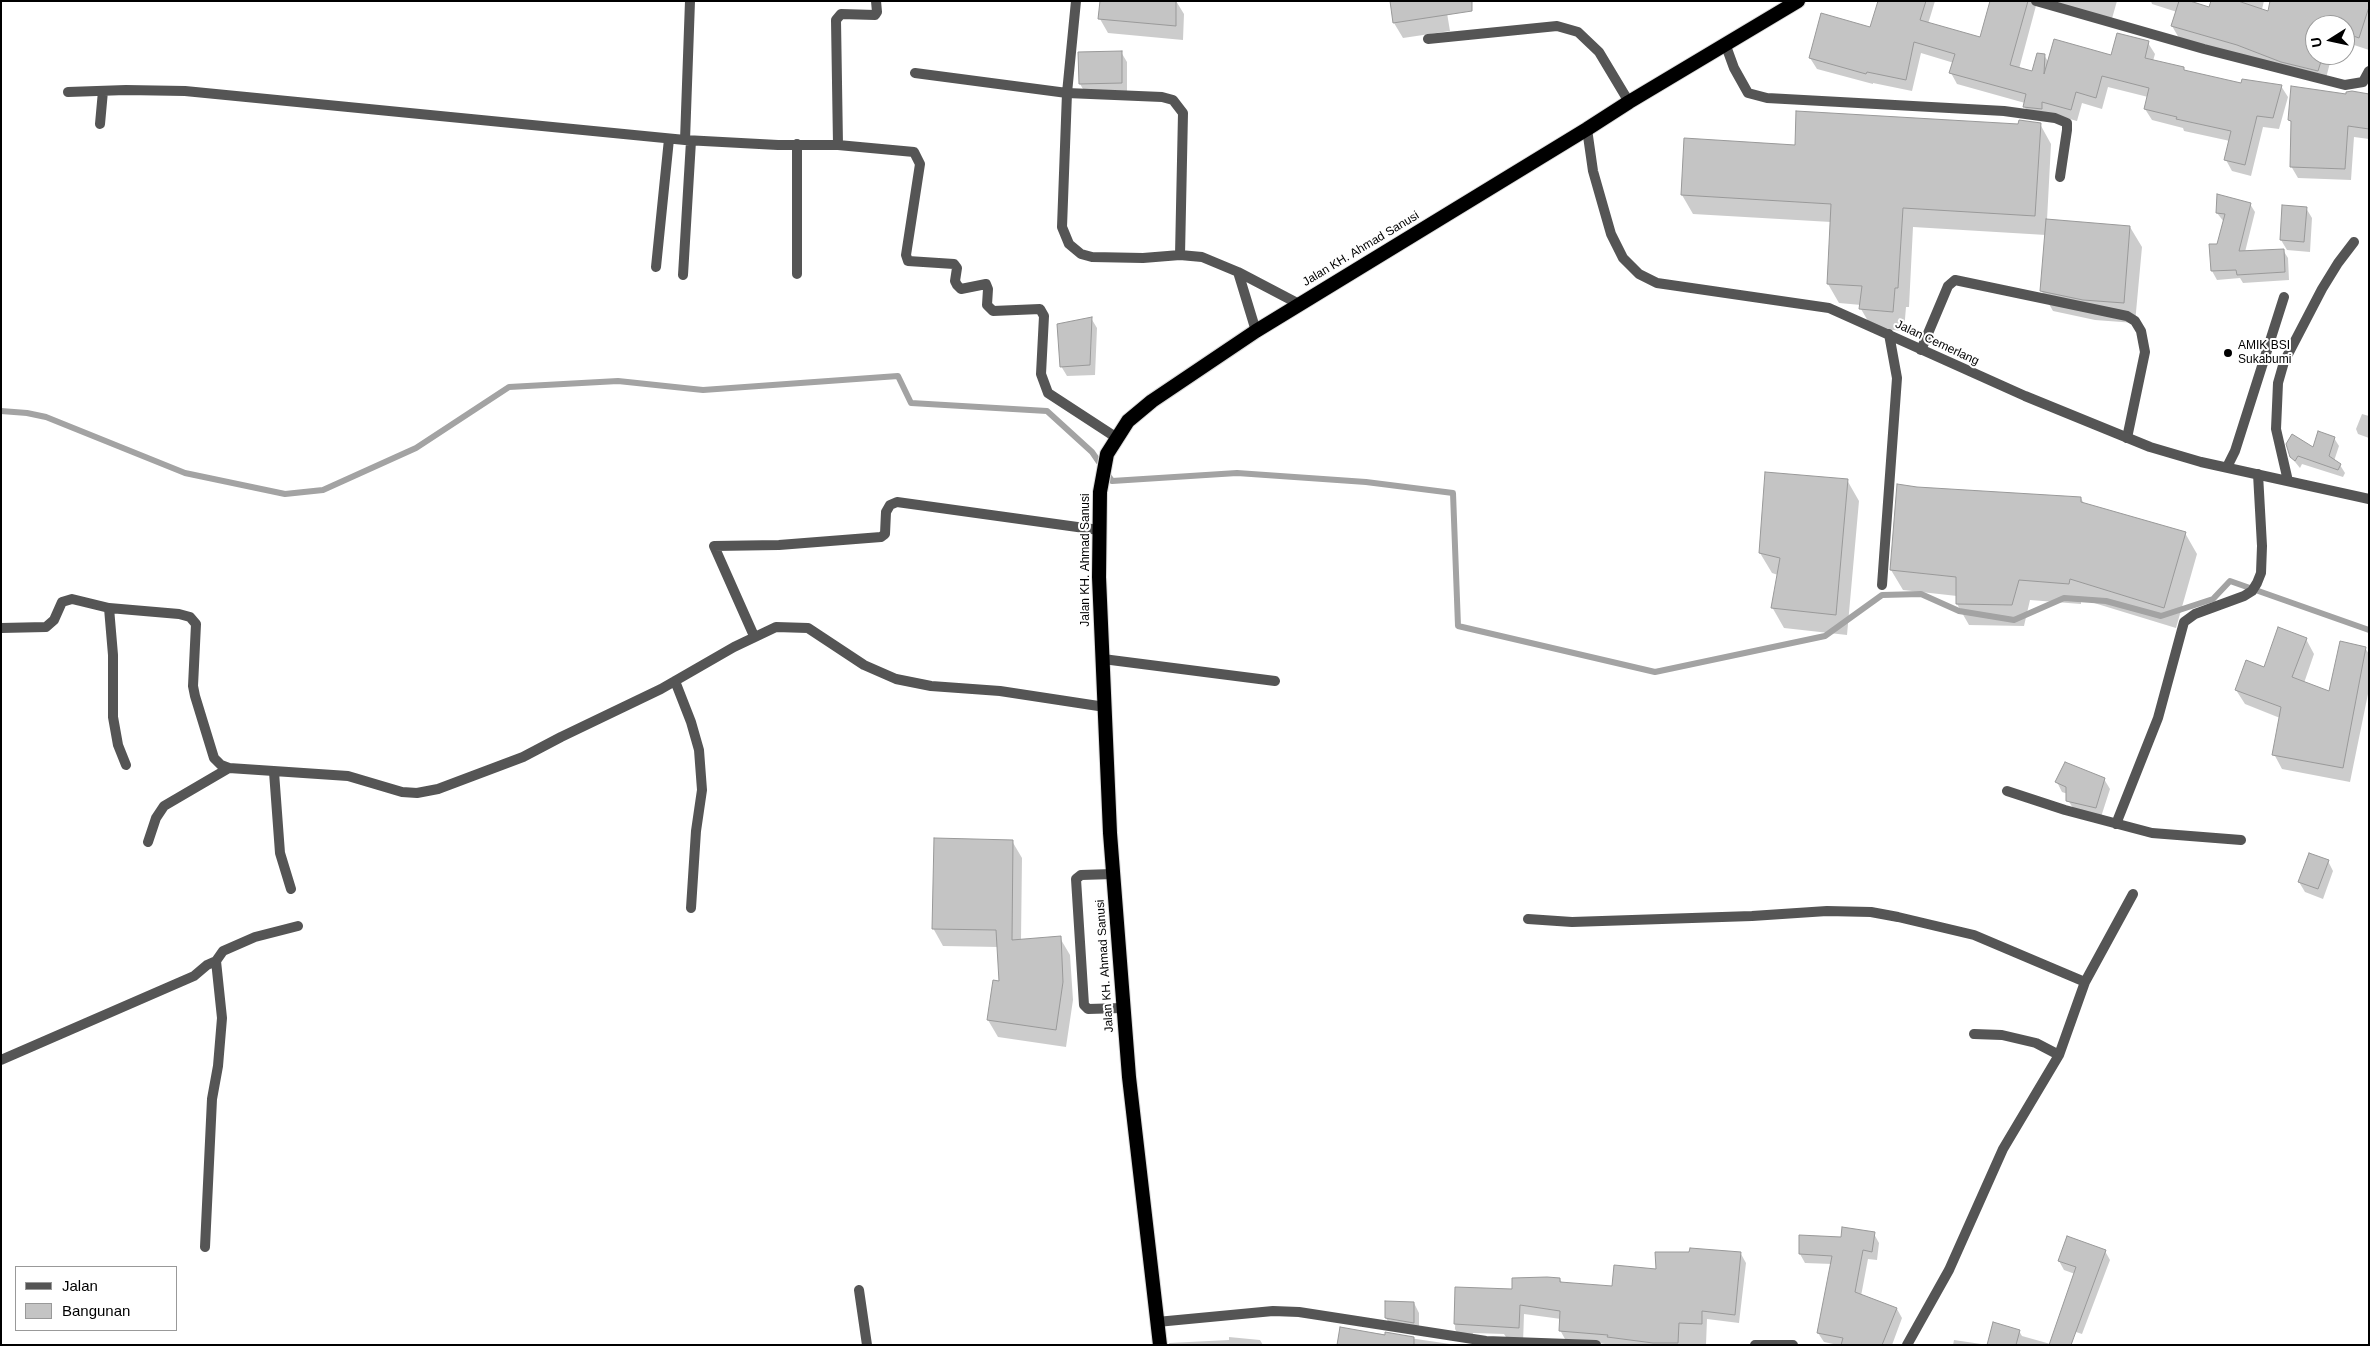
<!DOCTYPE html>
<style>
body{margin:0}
#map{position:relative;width:2370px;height:1346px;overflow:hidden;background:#fff;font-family:Helvetica,sans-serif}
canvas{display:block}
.frame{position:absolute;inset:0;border:2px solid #000;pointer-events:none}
.legend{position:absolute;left:15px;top:1266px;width:162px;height:65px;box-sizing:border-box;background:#fff;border:1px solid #999;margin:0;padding:6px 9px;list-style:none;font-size:15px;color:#000}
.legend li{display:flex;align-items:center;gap:10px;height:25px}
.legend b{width:25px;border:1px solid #999}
.north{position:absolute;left:2305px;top:15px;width:50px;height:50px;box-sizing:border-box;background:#fff;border:1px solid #999;border-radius:50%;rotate:260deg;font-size:14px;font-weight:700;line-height:20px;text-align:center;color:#000}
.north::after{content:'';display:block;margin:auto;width:18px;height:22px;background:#000;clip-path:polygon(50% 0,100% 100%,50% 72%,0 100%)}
</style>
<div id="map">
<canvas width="2370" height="1346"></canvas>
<div class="frame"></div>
<ul class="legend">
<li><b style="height:6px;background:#555"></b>Jalan</li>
<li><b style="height:14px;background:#c4c4c4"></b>Bangunan</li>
</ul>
<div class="north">U</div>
</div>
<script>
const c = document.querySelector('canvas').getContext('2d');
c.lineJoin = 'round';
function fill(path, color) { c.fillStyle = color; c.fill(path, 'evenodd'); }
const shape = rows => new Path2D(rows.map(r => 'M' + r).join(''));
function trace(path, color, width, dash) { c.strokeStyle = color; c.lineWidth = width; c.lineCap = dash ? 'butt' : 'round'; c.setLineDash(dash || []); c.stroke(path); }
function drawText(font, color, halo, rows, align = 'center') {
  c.font = font + ' Helvetica,sans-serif'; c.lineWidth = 4; c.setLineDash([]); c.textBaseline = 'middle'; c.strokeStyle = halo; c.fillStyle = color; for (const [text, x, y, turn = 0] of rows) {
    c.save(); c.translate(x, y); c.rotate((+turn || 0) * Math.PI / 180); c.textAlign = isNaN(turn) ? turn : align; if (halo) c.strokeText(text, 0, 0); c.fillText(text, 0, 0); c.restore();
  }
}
fill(shape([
 [1101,1,1176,1,1184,14,1183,40,1108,33,1100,19],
 [1391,1,1445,1,1450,31,1403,38,1394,23],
 [1879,1,1935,1,1928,24,1981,38,1991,1,2117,1,2111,22,2037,2,2019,69,2033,73,2044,55,2049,63,2112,57,2148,43,2155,54,2153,61,2183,68,2185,72,2242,84,2281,86,2288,97,2279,129,2263,127,2251,176,2232,171,2226,160,2230,141,2184,131,2183,128,2152,120,2145,109,2148,97,2108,87,2102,109,2082,103,2077,121,2048,113,2031,118,2024,106,2025,103,1957,84,1951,73,1954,63,1921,53,1912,91,1873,83,1873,84,1817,69,1810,58,1871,28],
 [2151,1,2186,1,2210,9,2212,1,2264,1,2261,13,2369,1,2369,50,2345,42,2345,25,2315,25,2315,55,2332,55,2325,82,2179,38,2172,26,2177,12,2152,4],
 [1121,52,1127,62,1127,93,1086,94,1080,84],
 [2369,94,2369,139,2354,137,2351,180,2298,178,2291,166,2292,125,2290,120,2347,95],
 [2040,124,2051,144,2047,220,2130,227,2142,247,2135,323,2095,320,2053,311,2041,290,2046,235,1913,227,1909,307,1906,307,1904,331,1872,328,1861,309,1861,305,1839,303,1828,284,1831,222,1693,214,1682,195,1796,146],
 [2218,195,2250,204,2255,212,2245,252,2283,250,2288,258,2289,280,2243,283,2240,278,2217,280,2212,271,2210,246,2218,245,2224,222,2217,213],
 [2306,208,2312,218,2310,252,2287,250,2281,240],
 [1091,318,1097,328,1095,375,1067,376,1061,366],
 [2362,414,2369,416,2369,438,2358,434,2356,429],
 [2334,438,2339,446,2334,461,2340,465,2345,473,2343,477,2302,464,2300,468,2291,457,2314,449],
 [1847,480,1859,501,1847,635,1784,628,1772,607,1778,575,1772,573,1760,553],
 [1916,488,2081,498,2084,504,2185,533,2197,554,2176,628,2081,599,2081,604,2030,600,2024,626,1969,625,1957,604,1957,596,1903,590,1891,570],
 [2306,639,2314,654,2304,683,2330,693,2365,648,2369,654,2369,689,2350,782,2282,769,2274,754,2280,718,2245,704,2236,690],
 [2104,779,2110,789,2101,817,2074,810,2068,800,2068,794,2062,792,2057,782],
 [1012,841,1022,858,1021,940,1060,938,1070,955,1073,1000,1066,1047,998,1037,988,1020,1000,983,998,947,943,946,933,928],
 [2328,861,2333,871,2323,899,2305,892,2299,882],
 [1874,1234,1879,1243,1877,1260,1868,1259,1861,1296,1897,1309,1902,1318,1892,1345,1838,1345,1824,1342,1818,1333,1832,1264,1805,1263,1800,1254,1800,1236,1842,1238],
 [2105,1251,2110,1260,2082,1334,2064,1328,2075,1274,2064,1270,2059,1261],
 [1741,1254,1746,1263,1739,1323,1707,1319,1706,1345,1613,1345,1565,1339,1560,1330,1561,1319,1524,1314,1523,1344,1510,1343,1504,1334,1473,1333,1472,1340,1460,1338,1455,1329,1456,1289,1513,1290,1560,1279,1562,1283,1613,1288,1657,1271],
 [1414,1303,1419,1313,1419,1332,1392,1328,1386,1318],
 [1341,1328,1457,1345,1338,1345],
 [2019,1331,2022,1336,2054,1345,1953,1345,1954,1340,1988,1345],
 [1229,1337,1260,1340,1263,1345,1169,1345,1169,1343,1229,1340]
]), '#0003');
trace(shape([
 [1,411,27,413,46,417,185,473,285,494,323,490,416,448,509,387,618,381,703,390,898,376,911,403,1047,411,1092,452,1112,481,1237,473,1366,482,1453,493,1458,626,1655,672,1825,636,1882,595,1921,594,1959,611,2014,620,2064,598,2106,601,2161,616,2213,599,2230,581,2369,630]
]), '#a3a3a3', 6);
const building = shape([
 [1100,1,1176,1,1176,26,1098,19,1100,1],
 [1390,1,1472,1,1472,11,1393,23,1390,1],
 [1878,1,1926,1,1920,20,1980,37,1990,1,2028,1,2010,65,2032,71,2037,53,2045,54,2044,74,2054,39,2111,55,2117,33,2149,41,2145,58,2184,67,2184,70,2241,83,2242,79,2282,85,2273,118,2257,116,2245,165,2224,160,2231,131,2176,119,2177,117,2144,109,2149,88,2102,76,2096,98,2076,92,2071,110,2042,102,2042,109,2023,107,2026,94,1949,73,1955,54,1914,42,1906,80,1867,72,1866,74,1809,58,1821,13,1870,27,1878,1],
 [2179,1,2190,1,2209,7,2211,1,2238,1,2268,11,2270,1,2369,1,2369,7,2359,38,2345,33,2345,25,2315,25,2315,55,2323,55,2318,71,2281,62,2237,45,2171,26,2179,1],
 [1122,51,1122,83,1079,84,1078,52,1122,51],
 [2291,86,2346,94,2346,92,2352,91,2369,94,2369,129,2348,126,2345,169,2290,167,2291,121,2288,120,2291,86],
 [1796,111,2018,124,2019,120,2041,123,2035,216,1903,208,1898,288,1895,288,1893,312,1859,309,1862,286,1827,284,1831,204,1681,195,1684,138,1795,145,1796,111],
 [2217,194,2251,203,2239,251,2284,249,2285,272,2237,275,2236,270,2211,271,2209,244,2217,244,2225,214,2216,213,2217,194],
 [2282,205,2307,207,2304,242,2280,240,2282,205],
 [2046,219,2130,226,2124,303,2083,300,2040,291,2046,219],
 [1092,317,1090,365,1060,367,1057,324,1092,317],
 [2318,431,2335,437,2329,456,2341,464,2338,470,2298,456,2295,461,2290,457,2286,444,2292,434,2313,447,2318,431],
 [1765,472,1848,479,1836,615,1771,608,1780,558,1759,553,1765,472],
 [1897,484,1917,487,2081,497,2081,502,2186,532,2164,608,2070,579,2069,584,2019,580,2012,605,1956,604,1956,577,1890,570,1897,484],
 [2278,627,2307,638,2292,677,2329,691,2340,641,2366,647,2343,768,2272,755,2281,707,2235,690,2246,660,2264,667,2278,627],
 [2065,762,2105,778,2096,808,2066,801,2066,787,2055,782,2065,762],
 [934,838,1013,840,1012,940,1061,936,1063,982,1056,1030,987,1020,993,980,999,981,996,930,932,929,934,838],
 [2309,853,2329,860,2318,889,2298,882,2309,853],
 [1842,1227,1875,1232,1872,1252,1863,1250,1855,1292,1897,1308,1882,1345,1841,1345,1843,1338,1817,1333,1832,1256,1799,1254,1799,1235,1841,1237,1842,1227],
 [2067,1236,2106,1250,2071,1345,2049,1345,2076,1267,2058,1261,2067,1236],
 [1690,1248,1741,1252,1735,1315,1702,1311,1702,1324,1679,1323,1678,1343,1653,1343,1607,1337,1608,1335,1559,1331,1560,1311,1520,1305,1519,1328,1454,1324,1455,1287,1512,1289,1512,1278,1547,1277,1560,1278,1560,1282,1612,1286,1614,1265,1656,1269,1655,1252,1689,1252,1690,1248],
 [1385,1301,1414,1302,1414,1323,1385,1318,1385,1301],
 [1993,1322,2020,1330,2016,1345,1987,1345,1993,1322],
 [1340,1327,1385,1335,1385,1332,1414,1337,1414,1345,1337,1345,1340,1327]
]);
fill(building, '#c4c4c4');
trace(building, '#999', 1);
const trunk = shape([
 [1160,1345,1129,1077,1110,833,1099,577,1100,492,1107,454,1128,421,1152,401,1256,331,1587,129,1629,102,1798,1]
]);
trace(trunk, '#dbdbdb', 16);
trace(shape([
 [1428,39,1557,26,1578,32,1599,52,1629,102],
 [1726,46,1734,68,1748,93,1767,98,2004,111,2055,118,2067,123,2067,130,2060,177],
 [1921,350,1948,286,1955,280,2127,316,2135,321,2141,331,2145,352,2127,438],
 [2227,467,2235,451,2284,297],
 [1113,874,1081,875,1076,879,1084,1005,1088,1009,1122,1008],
 [859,1290,867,1345]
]), '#555', 10);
trace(shape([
 [1076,1,1067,93,1062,227,1069,244,1081,254,1092,257,1143,258,1180,255,1202,257,1238,272,1299,304],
 [2036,1,2204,49,2345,85,2363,82,2369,71],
 [915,73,1067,93,1162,97,1173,100,1183,113,1180,255],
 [68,92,126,90,185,91,685,140,778,145,838,145,914,152,920,164,906,255,908,261,954,264,957,268,955,281,957,285,961,289,986,284,988,289,987,305,993,311,1040,309,1044,316,1041,374,1048,393,1117,438],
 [100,124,103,91],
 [1587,129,1593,171,1611,234,1623,258,1639,274,1657,283,1829,308,2025,396,2150,447,2201,462,2369,499],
 [685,140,690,1],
 [797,144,797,274],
 [838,145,836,20,841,14,875,15,877,12,876,1],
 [656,267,669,139],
 [1238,272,1256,331],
 [683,275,691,141],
 [2288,481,2276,429,2278,383,2284,362,2322,289,2338,263,2354,242],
 [1882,585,1897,378,1889,334],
 [109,608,113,655,113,717,118,745,126,765],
 [1,628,46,627,54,620,62,602,72,599,109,608,179,614,190,617,196,624,193,686,195,696,214,758,221,765,229,768,348,776,402,792,417,793,438,789,523,757,561,737,661,689,734,647,776,627,808,628,864,665,896,679,931,686,1000,691,1105,707],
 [754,636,714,546,779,545,881,537,885,534,886,512,890,505,897,502,1099,530],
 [1103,659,1275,681],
 [675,681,691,722,699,750,702,790,696,831,691,908],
 [274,772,280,853,291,889],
 [2007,791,2065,810,2152,833,2241,840],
 [2116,824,2158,718,2184,622,2195,614,2244,596,2252,591,2257,583,2261,573,2262,546,2258,474],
 [148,842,156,818,164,806,229,768],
 [1528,919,1572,922,1752,916,1827,911,1871,912,1898,917,1974,935,2085,982,2059,1055,2003,1149,1949,1270,1907,1345],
 [2085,982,2133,894],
 [1974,1034,2002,1035,2036,1043,2059,1055],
 [1,1060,194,976,207,965,216,961,223,951,255,937,298,926],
 [205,1247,212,1099,218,1066,222,1018,216,961],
 [1157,1322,1273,1311,1299,1312,1486,1341,1596,1345],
 [1755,1345,1793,1345]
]), '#555', 10);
trace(trunk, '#000', 14);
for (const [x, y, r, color] of [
 [2228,353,5,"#000"]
]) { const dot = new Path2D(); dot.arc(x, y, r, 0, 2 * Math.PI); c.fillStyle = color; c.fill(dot); trace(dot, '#fff', 2); }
drawText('12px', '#000', '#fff', [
 ["Jalan KH. Ahmad Sanusi",1361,249,-31],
 ["Jalan Cemerlang",1937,343,25],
 ["Jalan KH. Ahmad Sanusi",1086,560,-90],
 ["Jalan KH. Ahmad Sanusi",1105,966,-94]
]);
drawText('12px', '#000', '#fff', [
 ["AMIK BSI",2238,346],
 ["Sukabumi",2238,360]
], 'left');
</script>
